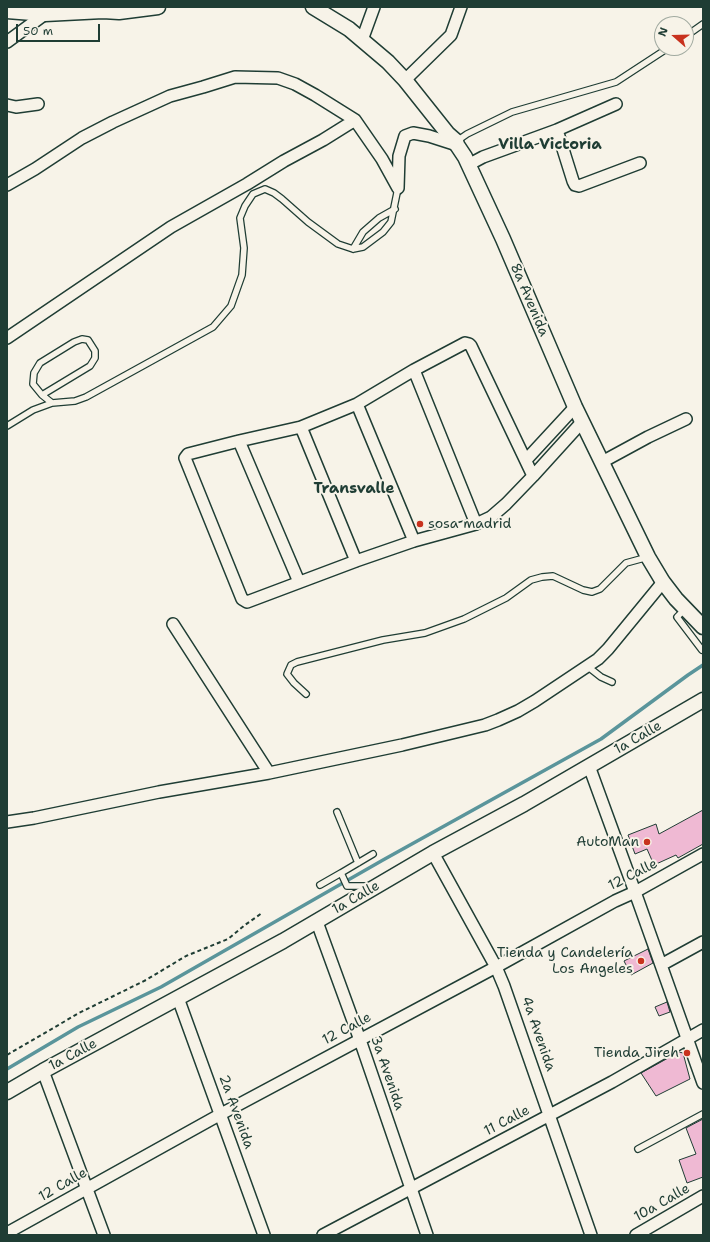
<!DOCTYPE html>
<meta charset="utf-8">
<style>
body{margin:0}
#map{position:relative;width:710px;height:1242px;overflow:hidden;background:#f7f3e8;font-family:"Shantell Sans",sans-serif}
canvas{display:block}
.frame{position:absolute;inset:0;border:8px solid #1f3d34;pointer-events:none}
.north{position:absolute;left:654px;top:16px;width:40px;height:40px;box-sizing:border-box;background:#f7f3e8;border:1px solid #a1aaa0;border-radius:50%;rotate:290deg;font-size:11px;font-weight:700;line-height:16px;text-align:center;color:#1f3d34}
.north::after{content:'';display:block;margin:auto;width:14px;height:18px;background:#c8321e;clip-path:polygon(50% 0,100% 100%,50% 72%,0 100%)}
.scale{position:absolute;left:16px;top:24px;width:84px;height:18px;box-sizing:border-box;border:2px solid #1f3d34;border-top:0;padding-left:5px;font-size:12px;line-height:14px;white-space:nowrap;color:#1f3d34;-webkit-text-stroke:3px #f7f3e8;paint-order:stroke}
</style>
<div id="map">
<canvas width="710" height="1242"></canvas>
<div class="frame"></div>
<div class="north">N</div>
<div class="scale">50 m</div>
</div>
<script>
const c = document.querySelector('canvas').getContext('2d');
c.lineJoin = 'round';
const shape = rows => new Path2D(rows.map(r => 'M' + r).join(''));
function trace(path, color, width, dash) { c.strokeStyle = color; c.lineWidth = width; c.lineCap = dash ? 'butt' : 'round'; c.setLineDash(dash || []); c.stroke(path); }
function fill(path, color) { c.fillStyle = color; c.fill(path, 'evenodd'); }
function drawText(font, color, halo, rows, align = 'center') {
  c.font = font + ' "Shantell Sans",sans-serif'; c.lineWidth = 4; c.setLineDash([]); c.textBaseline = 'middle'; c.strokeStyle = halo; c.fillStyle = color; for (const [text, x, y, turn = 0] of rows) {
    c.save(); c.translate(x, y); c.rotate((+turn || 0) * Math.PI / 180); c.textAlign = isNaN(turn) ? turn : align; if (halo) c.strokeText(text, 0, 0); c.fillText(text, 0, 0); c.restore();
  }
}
trace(shape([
 [7,1069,78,1027,161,987,383,860,601,739,688,675,703,665]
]), '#5a959b', 3.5);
const building = shape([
 [703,810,703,844,678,858,676,855,654,865,647,849,635,854,628,835,656,824,659,834,703,810],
 [648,949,653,963,631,975,624,961,648,949],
 [667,1002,670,1012,659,1016,655,1007,667,1002],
 [679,1052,683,1053,690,1079,656,1096,641,1073,679,1052],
 [703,1119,703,1177,687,1183,679,1160,696,1154,686,1128,703,1119]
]);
fill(building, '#efb9d3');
trace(building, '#1f3d34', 1);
const service = shape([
 [686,36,703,24],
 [457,141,467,134,512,112,616,82,668,48],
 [353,249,363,232,379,218,395,209],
 [42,395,90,366,95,358,95,351,88,340,82,339,74,342,40,363,34,373,33,384,42,395,52,403,75,401,86,397,213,327,231,306,242,275,244,248,240,218,245,206,253,194,265,189,274,193,282,199,308,222,338,244,353,249,363,247,383,232,391,222,398,188],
 [7,426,33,410,52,403],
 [685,609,677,617,702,650],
 [587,666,601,677,612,682],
 [306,694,294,683,287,674,291,665,297,662,383,640,425,633,464,619,506,598,531,580,542,577,553,576,583,590,592,592,600,589,626,563,648,557],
 [337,812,358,863],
 [320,885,341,873],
 [370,886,347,886,341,873,373,854],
 [638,1149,703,1114]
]);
const minor = shape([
 [362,40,374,7],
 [7,42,45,14],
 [405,80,451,35,461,7],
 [7,105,16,107,38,104],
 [557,130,573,181,575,185,579,186,640,163],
 [468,165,483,157,557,130,616,104],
 [7,185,35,169,82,138,113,122,170,96,203,87,235,77,278,78,295,84,315,95,355,120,382,159,398,188],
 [398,188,399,156,405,136,413,133,429,136,457,145],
 [7,338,171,227,247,184,284,161,323,140,355,120],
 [414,370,476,524],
 [357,404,414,541],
 [301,427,356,561],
 [239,441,299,582],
 [526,460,575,407],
 [602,462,648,437,686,419],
 [533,476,471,346,469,344,465,343,414,370,357,404,301,427,239,441,188,454,185,458,242,599,247,602,356,561,414,541,476,524,491,517,506,504,533,476,582,422],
 [173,624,269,773],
 [589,766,635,892,703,1083],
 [7,822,34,818,159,792,269,773,402,745,485,725,498,720,518,711,535,701,598,659,608,649,663,582],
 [433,853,496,967,504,986,591,1235],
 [317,922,360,1040,427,1235],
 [661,965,703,942],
 [178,998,264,1235],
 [43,1071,104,1235],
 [7,1233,221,1114,496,967,615,901,635,892,703,854],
 [323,1235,612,1082,703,1030],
 [636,1235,703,1196]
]);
const tertiary = shape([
 [313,7,349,29,388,62,405,80,448,134,456,141,457,145,465,157,503,239,575,407,648,557,663,582,676,599,703,627],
 [7,11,45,14,103,11,119,12,158,7],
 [7,1092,43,1071,283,941,433,853,524,804,703,700]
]);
trace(service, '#1f3d34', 8);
trace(minor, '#1f3d34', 14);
trace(tertiary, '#1f3d34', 17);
trace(shape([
 [7,1055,79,1013,146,980,186,956,228,939,245,925,262,913]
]), '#1f3d34', 2, [4, 3]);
trace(service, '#f7f3e8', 5.5);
trace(minor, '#f7f3e8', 11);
trace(tertiary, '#f7f3e8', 14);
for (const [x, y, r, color] of [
 [420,524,4,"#c8321e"],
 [647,842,4,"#c8321e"],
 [641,961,4,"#c8321e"],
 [687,1053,4,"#c8321e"]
]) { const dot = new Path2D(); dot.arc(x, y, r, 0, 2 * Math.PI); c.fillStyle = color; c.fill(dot); trace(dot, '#f7f3e8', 1.5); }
drawText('14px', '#1f3d34', '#f7f3e8', [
 ["8a Avenida",529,300,67],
 ["1a Calle",638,738,-30],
 ["12 Calle",633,875,-27],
 ["1a Calle",356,898,-30],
 ["12 Calle",347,1029,-28],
 ["4a Avenida",538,1034,71],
 ["1a Calle",73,1055,-28],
 ["3a Avenida",387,1073,71],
 ["2a Avenida",236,1112,70],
 ["11 Calle",507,1121,-28],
 ["12 Calle",63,1185,-30],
 ["10a Calle",662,1203,-30]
]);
drawText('14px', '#1f3d34', '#f7f3e8', [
 ["sosa madrid",428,524,"left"],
 ["AutoMan",639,842],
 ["Tienda y Candelería",633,953],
 ["Los Angeles",633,969],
 ["Tienda Jireh",679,1053]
], 'right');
drawText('bold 15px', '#1f3d34', '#f7f3e8', [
 ["Villa Victoria",550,145],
 ["Transvalle",354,489]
]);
</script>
